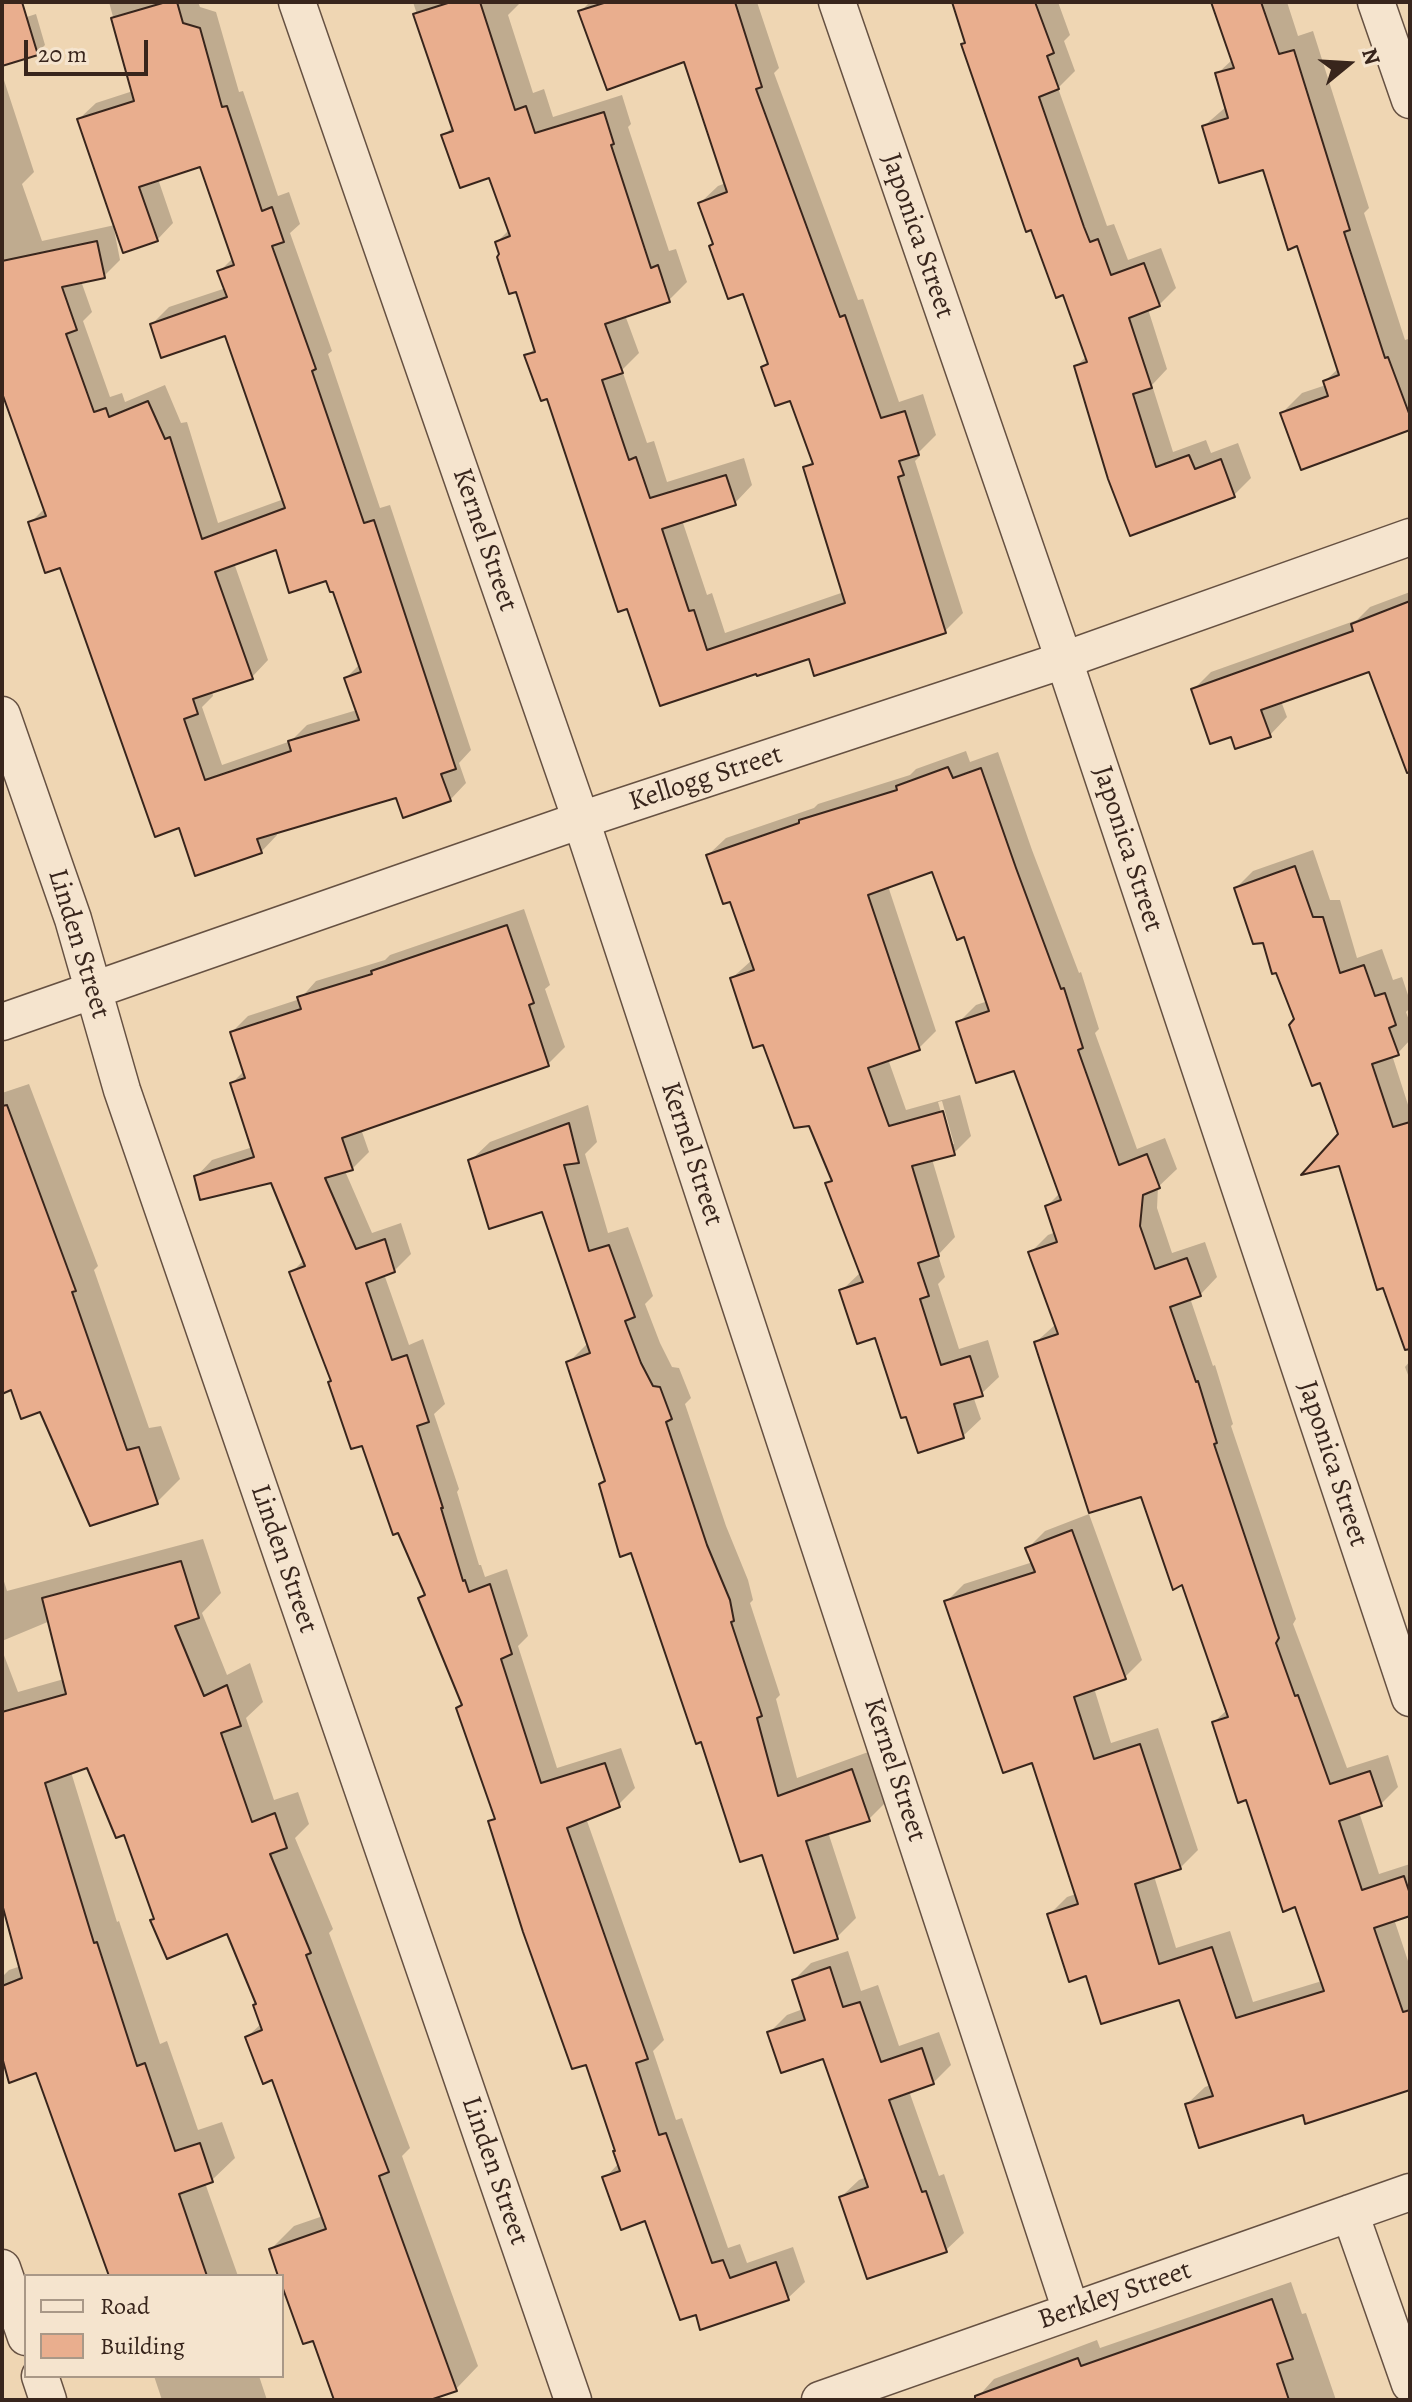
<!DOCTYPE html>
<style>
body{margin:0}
#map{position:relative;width:1412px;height:2402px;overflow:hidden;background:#efd6b3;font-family:Alegreya,serif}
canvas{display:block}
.frame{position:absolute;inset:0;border:4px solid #38251c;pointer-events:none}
.legend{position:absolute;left:24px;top:2274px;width:260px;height:104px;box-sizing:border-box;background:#f5e4ce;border:2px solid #a99887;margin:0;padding:10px 14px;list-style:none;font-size:24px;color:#38251c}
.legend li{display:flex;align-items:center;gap:16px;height:40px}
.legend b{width:40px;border:2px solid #a99887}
.north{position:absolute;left:1308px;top:24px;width:80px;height:80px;-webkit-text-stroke:6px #f5e4ce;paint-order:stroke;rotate:72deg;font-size:22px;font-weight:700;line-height:32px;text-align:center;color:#38251c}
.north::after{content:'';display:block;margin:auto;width:28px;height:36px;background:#38251c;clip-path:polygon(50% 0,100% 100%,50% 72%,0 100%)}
.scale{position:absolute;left:24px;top:40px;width:124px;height:36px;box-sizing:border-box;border:4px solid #38251c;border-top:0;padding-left:10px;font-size:24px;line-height:28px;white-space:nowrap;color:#38251c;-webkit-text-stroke:6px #f5e4ce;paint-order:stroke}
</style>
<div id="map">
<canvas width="1412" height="2402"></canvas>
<div class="frame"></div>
<ul class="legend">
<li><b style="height:10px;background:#f5e4ce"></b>Road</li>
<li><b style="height:22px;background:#e9ae8e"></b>Building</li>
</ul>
<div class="north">N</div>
<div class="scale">20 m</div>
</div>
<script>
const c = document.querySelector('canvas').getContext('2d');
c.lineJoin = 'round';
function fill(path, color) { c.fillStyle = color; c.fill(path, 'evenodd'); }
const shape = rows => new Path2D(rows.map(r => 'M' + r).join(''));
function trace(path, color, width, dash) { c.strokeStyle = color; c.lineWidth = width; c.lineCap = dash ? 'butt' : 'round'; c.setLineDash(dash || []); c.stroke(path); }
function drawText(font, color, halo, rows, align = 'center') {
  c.font = font + ' Alegreya,serif'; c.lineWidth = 6; c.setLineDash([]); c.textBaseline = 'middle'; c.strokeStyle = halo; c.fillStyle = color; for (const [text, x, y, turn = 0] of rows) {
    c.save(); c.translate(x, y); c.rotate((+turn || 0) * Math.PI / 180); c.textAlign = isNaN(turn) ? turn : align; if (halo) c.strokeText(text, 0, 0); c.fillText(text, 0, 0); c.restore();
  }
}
fill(shape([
 [109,2,198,2,200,7,216,12,239,92,243,91,278,196,289,192,300,224,290,233,332,351,328,354,380,508,390,505,471,750,459,763,466,783,450,800,398,795,276,831,277,835,261,852,180,826,61,565,30,523,45,508,2,387,2,74,34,172,22,184,42,241,115,225,79,119,96,103,133,91],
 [201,165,233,258,220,271,226,288,169,307,152,324,226,333,284,499,218,523,187,422,181,423,165,385,125,402,122,393,110,397,83,321,92,312,81,281,104,276,120,260,114,229,157,240,173,223,158,179],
 [277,548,328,579,334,589,360,664,346,678,357,710,307,725,291,741,222,765,202,707,213,696,212,691,252,677,268,660,234,563],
 [413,2,521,2,508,15,533,93,544,89,553,117,622,95,631,124,628,127,669,251,676,249,687,282,669,300,625,315,639,353,622,370,647,443,654,441,667,482,744,458,752,485,735,503,682,520,707,595,712,593,725,633,844,592,805,468,814,460,791,398,764,368,770,362,744,291,715,243,700,203,718,186,726,183,686,60,580,12,590,2,757,2,779,68,774,73,858,300,863,299,899,402,923,394,936,435,919,452,920,456,915,461,963,613,945,631,810,657,757,671,661,703,629,606,548,397,527,356,536,347,517,289,497,242,510,229,490,175,444,136,453,126],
 [954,2,1058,2,1070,35,1064,41,1075,71,1058,88,1107,226,1114,224,1128,260,1161,248,1176,288,1159,305,1148,309,1167,369,1152,385,1173,452,1206,440,1211,453,1238,443,1251,478,1234,495,1131,533,1076,366,1087,356],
 [1213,2,1287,2,1298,36,1313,31,1369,208,1364,213,1405,340,1408,339,1410,344,1410,428,1282,413,1302,393,1326,385,1325,381,1339,368,1299,244,1264,167,1204,126,1227,106,1217,74,1233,59],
 [36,14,45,45,37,53,2,53,2,25],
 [1410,592,1410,711,1370,670,1281,701,1287,717,1270,735,1232,734,1193,690,1211,672,1357,620,1370,607],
 [966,751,970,762,998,752,1032,850,1079,973,1081,972,1099,1029,1095,1033,1137,1149,1165,1138,1177,1169,1158,1187,1157,1208,1172,1253,1205,1242,1217,1277,1200,1295,1190,1298,1213,1366,1215,1365,1233,1424,1231,1426,1296,1619,1293,1624,1347,1768,1388,1755,1398,1787,1380,1805,1359,1812,1379,1874,1410,1864,1410,1914,1394,1919,1410,1967,1410,2088,1307,2122,1304,2113,1187,2104,1205,2087,1211,2085,1181,1997,1087,1974,1050,1914,1067,1897,1076,1894,1033,1761,947,1601,964,1584,1033,1562,1028,1548,1045,1531,1089,1514,1142,1660,1125,1677,1094,1688,1111,1743,1158,1728,1198,1850,1180,1868,1154,1876,1176,1948,1230,1931,1253,2002,1322,1981,1297,1905,1214,1722,1227,1710,1183,1582,1142,1494,1036,1342,1056,1324,1031,1252,1048,1235,1056,1232,1047,1206,1061,1192,1015,1068,958,1023,976,1005,988,1001,966,934,934,870,888,886,936,1031,919,1048,888,1059,906,1110,960,1095,971,1136,954,1153,932,1159,955,1237,938,1255,945,1277,938,1284,959,1349,988,1340,999,1377,981,1394,973,1396,981,1419,963,1436,876,1336,841,1291,861,1272,828,1184,833,1179,810,1123,764,1042,732,978,752,960,731,899,708,855,726,838,814,808,818,804,910,775,916,769],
 [942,1101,954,1144,950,1144,938,1102],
 [1313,850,1330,900,1340,900,1357,958,1382,949,1393,980,1402,977,1410,1001,1410,1008,1406,1012,1410,1023,1410,1040,1398,1053,1392,1055,1410,1111,1410,1357,1385,1286,1341,1135,1264,941,1236,888,1253,871],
 [524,909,550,985,545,989,565,1047,548,1064,361,1129,369,1152,352,1169,345,1171,372,1233,401,1223,411,1254,394,1271,384,1274,409,1345,423,1339,445,1404,434,1414,459,1489,457,1492,479,1565,481,1565,485,1577,507,1569,528,1636,518,1646,557,1768,621,1748,635,1788,618,1805,586,1818,664,2040,653,2051,676,2120,682,2118,728,2248,740,2244,747,2263,793,2247,805,2282,788,2298,697,2312,647,2219,605,2178,619,2163,587,2062,490,1822,496,1816,459,1708,464,1703,420,1599,426,1593,363,1443,333,1380,292,1272,304,1260,272,1181,196,1177,212,1160,253,1147,232,1083,244,1071,232,1032,248,1016,300,999,316,981,385,960,390,955],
 [29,1084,98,1266,94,1270,149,1428,161,1426,180,1479,157,1502,92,1523,42,1410,12,1388,2,1391,2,1093],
 [588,1105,597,1142,585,1154,608,1233,628,1227,653,1296,645,1304,660,1343,672,1367,679,1368,691,1398,685,1404,726,1526,748,1580,753,1600,750,1603,780,1695,776,1699,797,1778,871,1751,888,1800,869,1819,828,1832,856,1918,837,1937,763,1853,703,1739,633,1550,601,1484,607,1479,568,1363,587,1344,543,1209,470,1161,490,1142],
 [1410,1361,1410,1380,1405,1367],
 [203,1539,221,1593,202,1613,227,1675,250,1663,263,1702,246,1718,274,1800,298,1792,309,1824,295,1838,333,1929,329,1933,410,2148,402,2156,478,2366,456,2389,438,2395,440,2400,336,2400,305,2312,282,2280,271,2249,294,2226,323,2216,273,2078,247,2037,262,2023,258,2003,228,1932,155,1918,125,1833,88,1765,71,1772,117,1922,119,1921,160,2044,167,2041,198,2130,222,2122,235,2158,212,2180,205,2183,238,2276,134,2276,37,2071,2,2050,2,1977,9,1970,21,1966,2,1904,2,1650,18,1692,64,1679,50,1621,2,1641,2,1575,7,1591],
 [848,1951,861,1991,878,1985,899,2046,939,2032,951,2065,933,2083,909,2091,939,2176,944,2174,964,2233,946,2250,841,2197,859,2180,867,2177,825,2057,770,2032,787,2015,803,2009,794,1980,811,1963],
 [1291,2282,1302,2314,1306,2313,1336,2400,975,2400,994,2379,1097,2340,1100,2348],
 [154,2376,259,2376,267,2400,162,2400]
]), '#0003');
const building = shape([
 [2,2,22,2,38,55,2,66,2,2],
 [166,2,177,2,183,23,200,28,222,107,227,106,262,211,272,207,284,242,272,246,316,369,312,371,364,523,374,520,456,769,441,774,451,801,403,818,396,798,257,839,262,853,195,876,179,828,155,837,60,568,45,573,28,522,46,516,2,393,2,261,97,241,105,278,62,287,77,330,66,334,94,412,106,408,109,417,148,401,165,439,170,437,202,539,285,508,225,336,161,358,150,324,227,297,217,271,234,265,200,167,139,187,158,241,123,253,77,119,134,101,111,18,166,2],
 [276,550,289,593,326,581,330,592,333,592,361,672,344,678,359,720,288,741,291,751,205,780,184,719,198,714,193,699,253,679,215,572,276,550],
 [451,2,480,2,515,110,526,106,535,133,604,112,614,144,611,145,651,268,658,265,670,302,605,324,623,373,602,380,629,460,636,457,650,498,726,475,736,505,662,529,689,611,694,610,707,650,845,603,803,467,813,464,790,401,775,406,761,367,768,364,743,294,728,299,709,246,713,244,698,203,727,192,684,62,607,90,578,11,607,2,735,2,762,87,756,89,840,317,845,315,881,418,905,411,919,455,899,461,904,475,898,477,946,633,814,676,809,659,757,676,756,674,660,706,627,609,618,612,547,399,541,401,524,355,535,352,516,292,509,294,497,257,499,254,495,242,510,236,489,178,460,188,441,135,453,131,413,14,451,2],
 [952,2,1035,2,1054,53,1047,56,1059,89,1039,97,1084,227,1090,242,1098,239,1111,275,1144,263,1160,306,1129,318,1152,388,1133,394,1156,467,1189,455,1195,469,1221,459,1235,497,1130,536,1108,479,1074,366,1087,362,1063,295,1056,298,1031,230,1026,232,961,44,965,43,952,2],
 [1211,2,1261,2,1279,54,1294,50,1350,230,1344,232,1385,358,1388,357,1410,416,1410,430,1301,470,1280,413,1328,396,1323,381,1339,375,1297,246,1288,250,1263,170,1219,183,1202,126,1228,118,1215,73,1234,68,1211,2],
 [1410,601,1410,772,1407,773,1369,672,1261,710,1271,737,1235,749,1231,737,1210,744,1191,689,1353,631,1351,624,1410,601],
 [948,767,953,778,981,768,1016,868,1061,989,1064,988,1083,1048,1078,1050,1119,1165,1147,1154,1160,1188,1143,1195,1140,1226,1155,1269,1187,1258,1201,1296,1170,1307,1196,1382,1198,1381,1217,1443,1214,1444,1279,1638,1276,1643,1295,1696,1298,1695,1330,1784,1370,1771,1382,1806,1339,1821,1362,1890,1404,1876,1410,1894,1410,1916,1374,1928,1403,2012,1410,2010,1410,2090,1305,2124,1303,2115,1199,2148,1185,2104,1213,2096,1179,2000,1101,2024,1086,1976,1069,1982,1047,1914,1078,1904,1032,1763,1003,1773,944,1601,1035,1572,1025,1548,1072,1530,1126,1679,1074,1697,1094,1759,1140,1744,1181,1869,1135,1884,1159,1964,1212,1947,1236,2018,1324,1991,1295,1907,1283,1912,1246,1800,1238,1803,1212,1722,1228,1717,1182,1585,1173,1590,1141,1497,1089,1513,1034,1342,1058,1334,1028,1252,1057,1242,1045,1206,1061,1200,1014,1071,976,1083,956,1022,989,1011,964,937,957,940,932,872,868,895,920,1050,868,1068,889,1126,943,1111,955,1155,912,1166,939,1256,918,1263,929,1296,920,1299,941,1365,970,1356,983,1396,954,1404,964,1438,918,1453,906,1417,901,1418,875,1338,857,1344,839,1290,863,1282,825,1183,832,1181,809,1126,794,1128,763,1045,753,1048,730,978,754,970,730,902,723,904,706,855,799,823,799,820,897,790,896,786,948,767],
 [1295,866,1313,917,1323,917,1340,973,1364,965,1375,996,1385,993,1396,1025,1389,1028,1399,1055,1372,1064,1393,1127,1410,1122,1410,1349,1405,1350,1383,1288,1377,1290,1339,1166,1301,1175,1338,1134,1320,1083,1312,1086,1289,1025,1294,1019,1276,973,1272,974,1263,943,1253,944,1234,888,1295,866],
 [507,925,534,1003,529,1005,549,1066,342,1138,353,1170,325,1178,356,1249,385,1239,395,1272,366,1283,392,1360,407,1355,429,1422,417,1426,443,1508,441,1508,463,1581,465,1580,469,1592,490,1584,512,1654,501,1659,541,1783,605,1763,620,1807,567,1828,648,2059,636,2063,659,2135,666,2133,712,2263,723,2260,730,2278,776,2262,789,2300,700,2330,696,2315,680,2320,645,2221,621,2230,602,2177,620,2171,613,2151,615,2151,586,2065,572,2069,523,1932,488,1821,495,1819,456,1708,462,1705,418,1598,425,1595,398,1533,393,1535,362,1446,351,1449,328,1382,331,1381,289,1272,305,1266,271,1183,200,1200,194,1176,254,1157,230,1083,245,1078,230,1032,301,1009,297,997,372,974,371,971,507,925],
 [7,1105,76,1291,72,1292,127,1450,139,1447,158,1504,90,1526,40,1412,21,1419,11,1390,2,1394,2,1106,7,1105],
 [569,1123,579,1163,564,1165,589,1251,609,1245,635,1317,625,1321,641,1363,653,1386,660,1387,672,1419,666,1422,707,1545,730,1600,734,1621,731,1622,762,1716,757,1718,778,1796,852,1769,870,1821,806,1841,838,1939,794,1953,762,1855,740,1862,701,1742,696,1744,631,1553,620,1557,599,1484,605,1481,566,1362,590,1353,542,1212,489,1229,468,1160,569,1123],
 [181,1561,199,1618,175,1626,204,1696,227,1685,241,1726,221,1733,252,1822,275,1813,287,1848,270,1854,311,1953,306,1955,389,2172,379,2176,457,2391,430,2400,334,2400,313,2341,303,2344,282,2286,282,2276,278,2276,269,2249,326,2229,272,2080,263,2084,245,2037,262,2030,253,2005,256,2004,227,1934,167,1959,150,1920,154,1919,124,1835,116,1838,87,1768,45,1783,94,1943,97,1942,137,2066,145,2063,175,2151,200,2143,213,2182,179,2194,207,2276,109,2276,36,2073,9,2083,2,2057,2,1986,22,1978,2,1904,2,1712,66,1694,42,1598,181,1561],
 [830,1967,843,2007,860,2002,881,2062,922,2048,934,2084,889,2100,922,2192,926,2191,947,2252,867,2279,839,2197,868,2187,823,2059,781,2073,767,2032,805,2020,792,1980,830,1967],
 [1272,2299,1293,2359,1277,2364,1289,2400,975,2400,975,2396,1078,2358,1081,2366,1272,2299]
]);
fill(building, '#e9ae8e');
trace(building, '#38251c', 2);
const minor = shape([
 [297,2,581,820,1071,2311],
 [837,2,1064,660,1410,1698],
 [1376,2,1410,100],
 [2,715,73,919,122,1090,573,2400],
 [2,1022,581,820,1064,660,1410,537],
 [1350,2213,1410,2384],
 [2,2268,26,2337],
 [40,2376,48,2400],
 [820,2400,1410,2192]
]);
trace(minor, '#665142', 39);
trace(minor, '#f5e4ce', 36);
drawText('28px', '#38251c', '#f5e4ce', [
 ["Japonica Street",917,236,71],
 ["Kernel Street",484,540,71],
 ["Kellogg Street",706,779,-18],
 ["Japonica Street",1127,849,72],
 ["Linden Street",78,944,73],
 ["Kernel Street",691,1154,72],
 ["Japonica Street",1332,1464,72],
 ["Linden Street",283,1559,71],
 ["Kernel Street",894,1770,72],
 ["Linden Street",494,2171,71],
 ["Berkley Street",1115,2296,-19]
]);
</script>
